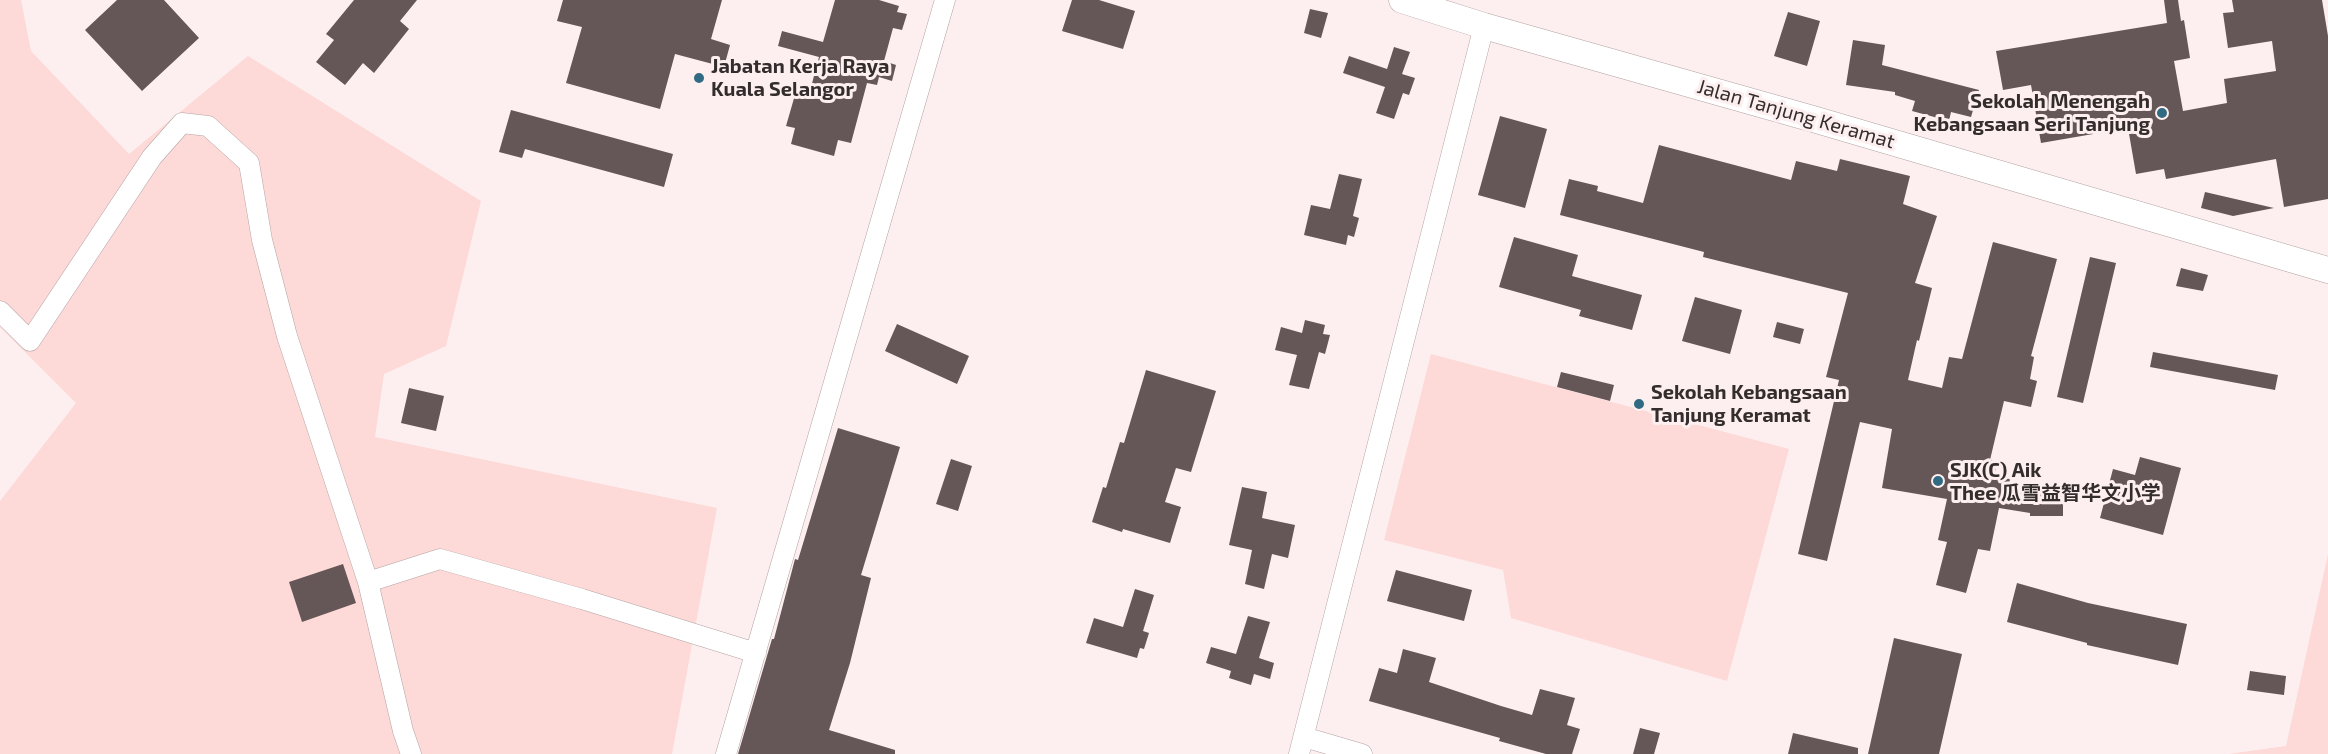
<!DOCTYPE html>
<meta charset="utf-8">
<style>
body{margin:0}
canvas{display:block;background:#fdefef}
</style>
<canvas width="2328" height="754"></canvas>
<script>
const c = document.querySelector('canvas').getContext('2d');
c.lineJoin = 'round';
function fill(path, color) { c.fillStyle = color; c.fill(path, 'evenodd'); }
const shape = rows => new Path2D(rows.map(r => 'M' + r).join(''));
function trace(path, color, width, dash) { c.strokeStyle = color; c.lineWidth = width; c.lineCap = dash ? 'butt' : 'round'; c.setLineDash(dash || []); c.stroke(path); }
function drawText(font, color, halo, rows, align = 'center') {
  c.font = font + ' "Exo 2","Noto Sans SC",sans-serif'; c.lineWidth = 6; c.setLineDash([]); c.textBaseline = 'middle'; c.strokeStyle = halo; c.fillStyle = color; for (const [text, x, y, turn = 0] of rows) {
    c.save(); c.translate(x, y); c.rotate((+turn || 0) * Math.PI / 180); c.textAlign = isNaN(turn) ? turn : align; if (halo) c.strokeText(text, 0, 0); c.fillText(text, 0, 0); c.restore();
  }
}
fill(shape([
 [0,0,21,0,31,51,129,154,248,56,481,201,446,346,384,374,375,437,717,508,672,754,0,754,0,501,76,403,0,327],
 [1431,354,1789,449,1727,681,1511,618,1503,570,1384,540],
 [2328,554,2328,754,2228,754,2286,746]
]), '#fdd9d8');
fill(shape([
 [117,0,164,0,199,38,142,91,85,30],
 [354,0,417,0,400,21,409,29,374,73,363,63,345,85,316,62,334,40,326,34],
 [563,0,722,0,711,39,730,45,724,67,675,54,660,109,566,83,582,27,557,21],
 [835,0,879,0,899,6,897,12,907,14,902,30,893,28,884,61,896,65,892,81,879,77,877,85,867,83,851,143,838,140,834,156,791,144,795,128,786,126,797,88,810,91,819,57,778,46,782,31,823,42],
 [1072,0,1099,0,1135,11,1123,49,1062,31],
 [2164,0,2178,0,2181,21,2184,20,2190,58,2174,61,2183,111,2227,103,2224,79,2276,71,2272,41,2228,48,2223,13,2234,12,2232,0,2322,0,2328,36,2328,199,2284,207,2276,159,2166,179,2164,169,2136,174,2128,128,2041,143,2031,85,2003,90,1996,51,2167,23],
 [1310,9,1328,13,1321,38,1304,33],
 [1788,12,1820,21,1807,66,1774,56],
 [1853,40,1885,45,1882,65,1979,90,1971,117,1951,112,1949,121,1912,111,1915,101,1895,95,1895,92,1846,85],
 [1394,47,1410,52,1402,74,1415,78,1409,95,1403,93,1394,119,1376,113,1385,87,1343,73,1349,56,1387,69],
 [511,110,673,154,664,187,525,149,522,158,499,152],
 [1500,116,1547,129,1525,208,1478,195],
 [1659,145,1791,180,1796,161,1837,171,1840,159,1910,176,1903,204,1937,216,1915,283,1932,288,1919,341,1917,340,1908,380,1942,388,1949,357,1962,359,1993,242,2057,259,2031,356,2034,357,2030,379,2037,381,2031,407,2004,401,1990,460,1997,462,1994,477,2010,479,2008,491,2063,492,2063,516,2030,516,2030,513,1999,508,1990,551,1978,549,1966,593,1936,585,1947,542,1938,540,1947,499,1882,488,1892,429,1860,422,1827,561,1798,554,1839,380,1826,377,1848,293,1703,257,1704,252,1560,215,1569,179,1598,186,1597,191,1643,203],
 [1339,174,1362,179,1353,216,1359,218,1354,237,1348,235,1346,245,1304,235,1311,205,1330,209],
 [2205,192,2274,208,2233,216,2201,208],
 [1514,237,1578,255,1572,276,1642,295,1632,330,1579,316,1581,310,1499,287],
 [2090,257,2116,263,2083,403,2057,397],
 [2181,268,2208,275,2203,291,2176,286],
 [1695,297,1742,310,1730,354,1682,341],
 [1305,320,1325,325,1323,334,1330,335,1325,354,1319,352,1309,389,1289,385,1297,355,1275,350,1281,327,1302,333],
 [1777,322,1804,329,1800,344,1773,337],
 [897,324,969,356,957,384,885,351],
 [2153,352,2278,375,2275,390,2150,367],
 [1146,370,1216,391,1191,472,1176,468,1165,502,1181,507,1170,543,1123,529,1122,532,1092,522,1103,487,1106,488,1120,442,1124,443],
 [1561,372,1614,385,1610,401,1557,387],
 [409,388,444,396,436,431,401,423],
 [838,428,900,447,861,575,871,578,850,663,829,730,895,750,895,754,738,754,772,639,774,639,795,559,798,560],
 [2140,457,2181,468,2163,535,2100,518,2113,469,2135,475],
 [951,459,972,466,958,511,936,504],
 [1242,487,1267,492,1262,518,1295,525,1288,558,1272,554,1264,589,1245,584,1252,550,1229,545],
 [343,564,356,603,302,622,289,582],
 [1396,570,1472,590,1464,621,1387,601],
 [2017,583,2088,603,2187,624,2178,665,2087,645,2087,643,2007,622],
 [1135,589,1154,595,1143,631,1149,633,1144,649,1140,648,1137,658,1086,643,1094,618,1123,627],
 [1248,616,1270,622,1259,658,1274,663,1270,679,1254,674,1251,685,1229,678,1231,671,1206,663,1211,647,1236,654],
 [1894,638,1962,654,1939,754,1868,754],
 [1403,649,1436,658,1429,682,1501,706,1532,715,1540,689,1575,698,1567,725,1580,729,1572,754,1546,754,1499,741,1500,738,1369,701,1379,668,1397,673],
 [2250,671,2286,676,2284,695,2247,690],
 [1640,728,1660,733,1654,754,1633,754],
 [1793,733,1858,748,1858,754,1788,754]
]), '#655757');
const minor = shape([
 [0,311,30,341,152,157,182,123,208,126,249,163,262,240,287,336,368,582,403,731,411,754],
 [368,582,440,559,582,599,756,653],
 [1304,737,1362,754],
 [726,754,945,0],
 [1299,754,1484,26]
]);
const tertiary = shape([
 [1402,0,1484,26,1813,119,2328,270]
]);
trace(minor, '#b4a4a3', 21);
trace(tertiary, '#b4a4a3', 27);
trace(minor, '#fff', 20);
trace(tertiary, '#fff', 26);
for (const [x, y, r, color] of [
 [699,78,6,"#316a83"],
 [2162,113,6,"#316a83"],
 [1639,404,6,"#316a83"],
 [1938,481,6,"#316a83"]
]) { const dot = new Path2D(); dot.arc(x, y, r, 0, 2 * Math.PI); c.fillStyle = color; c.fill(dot); trace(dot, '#fdefef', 2); }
drawText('bold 20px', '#342d2d', '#fdefef', [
 ["Jabatan Kerja Raya",711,66],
 ["Kuala Selangor",711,89],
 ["Sekolah Menengah",2150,101,"right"],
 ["Kebangsaan Seri Tanjung",2150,124,"right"],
 ["Sekolah Kebangsaan",1651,392],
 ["Tanjung Keramat",1651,415],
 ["SJK(C) Aik",1950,470],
 ["Thee 瓜雪益智华文小学",1950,493]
], 'left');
drawText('20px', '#342d2d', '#fdefef', [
 ["Jalan Tanjung Keramat",1796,114,16]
]);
</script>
